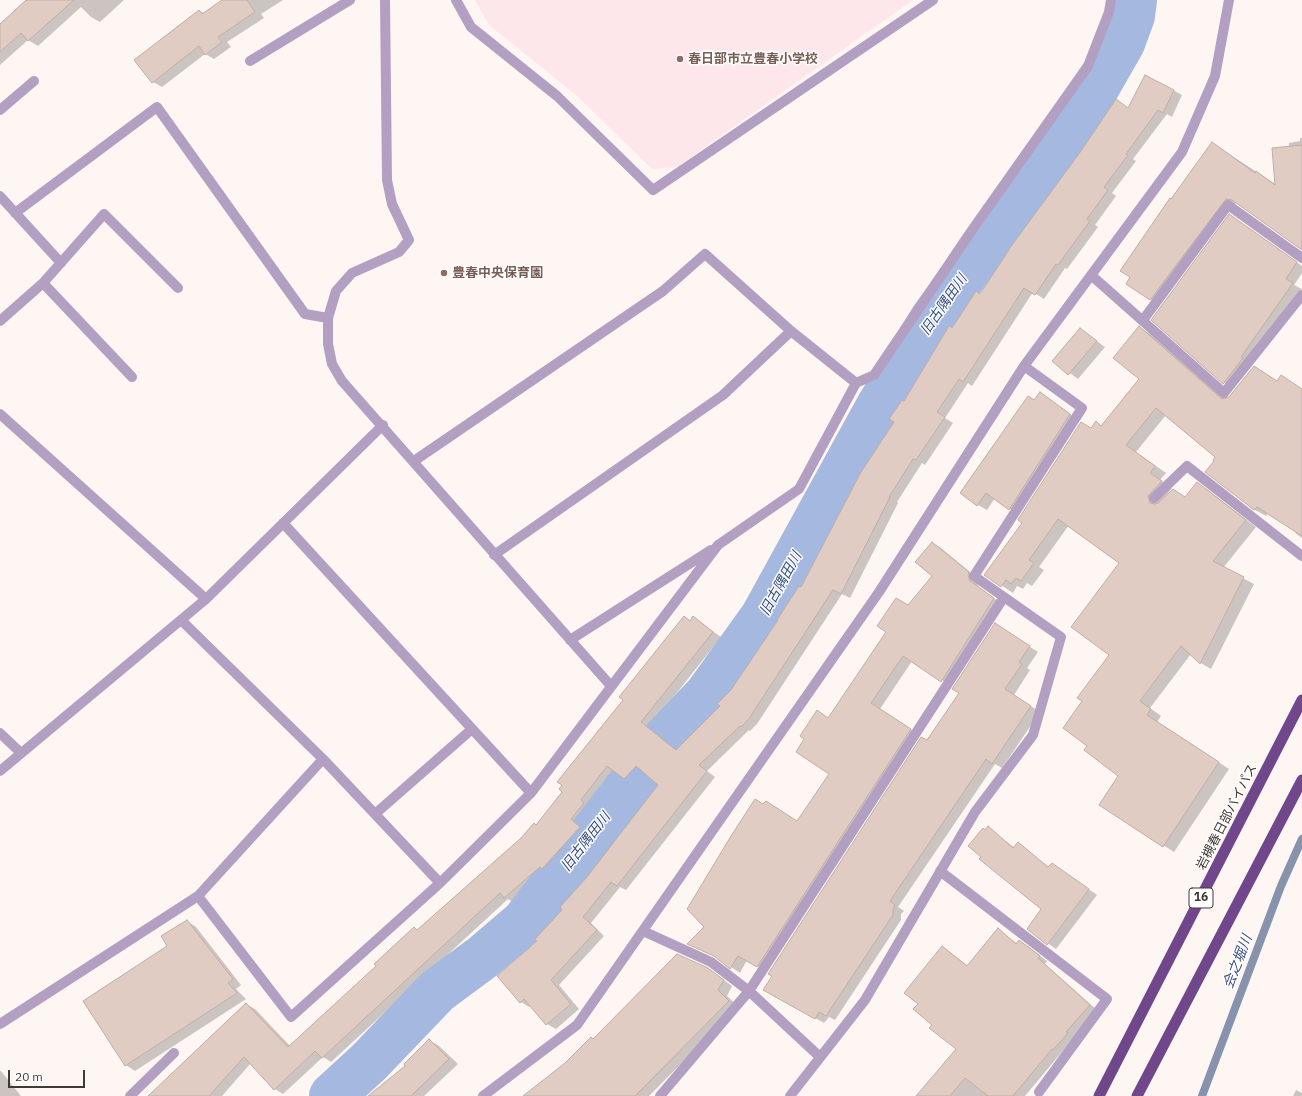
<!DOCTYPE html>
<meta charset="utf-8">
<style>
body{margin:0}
#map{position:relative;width:1302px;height:1096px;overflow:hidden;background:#fef6f2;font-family:"IBM Plex Sans",sans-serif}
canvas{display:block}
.scale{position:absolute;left:8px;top:1070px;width:77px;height:18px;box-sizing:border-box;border:2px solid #413935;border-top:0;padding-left:5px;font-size:12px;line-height:14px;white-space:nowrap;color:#413935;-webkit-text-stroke:3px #fff;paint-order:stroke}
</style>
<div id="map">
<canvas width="1302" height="1096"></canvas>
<div class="scale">20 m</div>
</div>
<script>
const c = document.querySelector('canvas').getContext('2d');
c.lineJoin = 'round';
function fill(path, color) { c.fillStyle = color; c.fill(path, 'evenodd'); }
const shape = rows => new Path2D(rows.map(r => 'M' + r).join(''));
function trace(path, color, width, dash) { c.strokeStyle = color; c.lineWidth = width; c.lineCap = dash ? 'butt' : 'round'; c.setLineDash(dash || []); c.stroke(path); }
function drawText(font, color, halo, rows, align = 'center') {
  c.font = font + ' "IBM Plex Sans","Noto Sans JP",sans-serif'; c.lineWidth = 3; c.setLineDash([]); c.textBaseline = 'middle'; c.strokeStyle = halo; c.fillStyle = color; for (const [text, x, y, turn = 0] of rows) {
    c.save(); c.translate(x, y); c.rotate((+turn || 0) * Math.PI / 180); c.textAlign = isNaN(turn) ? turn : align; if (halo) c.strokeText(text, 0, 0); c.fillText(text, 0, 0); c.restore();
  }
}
fill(shape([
 [475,0,913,0,677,167,652,169,575,94,489,25]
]), '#fde7ea');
fill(shape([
 [28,0,124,0,100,22,91,17,81,7,38,46,28,40,0,65,0,24],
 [224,0,283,0,261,14,264,18,227,42,231,47,214,59,205,54,162,87,153,82,199,11,204,13],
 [1173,90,1182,95,1172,117,1167,114,1133,159,1136,161,1112,193,1116,196,1095,225,1098,227,1067,269,1065,268,1044,299,1033,292,972,386,968,383,945,418,953,423,925,465,922,463,897,502,898,503,850,598,842,594,757,724,750,731,749,730,707,771,715,777,626,890,620,887,591,923,604,936,559,985,579,1009,556,1029,547,1024,531,1005,529,1007,521,1002,538,941,660,785,644,771,633,783,616,771,589,805,592,808,579,825,588,832,551,873,548,871,513,902,508,899,331,1062,323,1057,283,1094,275,1089,251,1063,222,1096,149,1096,246,1004,255,1009,290,1046,377,966,414,928,418,930,536,826,563,792,625,700,684,617,691,621,693,617,721,637,649,728,678,751,721,706,801,589,905,402,953,330,1129,109],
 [1300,138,1302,138,1302,249,1237,203,1231,206,1159,304,1150,299,1172,200,1212,143,1277,185,1289,147,1289,143,1300,141],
 [1230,215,1302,266,1302,273,1294,285,1302,289,1233,388,1224,383],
 [1139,327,1150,334,1225,399,1230,398,1254,367,1278,382,1302,389,1302,538,1295,533,1297,531,1268,513,1266,516,1255,510,1207,472,1216,461,1216,457,1166,415,1136,452,1166,473,1160,480,1172,488,1168,493,1169,494,1186,498,1197,483,1208,490,1256,527,1223,568,1254,584,1211,669,1201,663,1191,654,1150,708,1161,716,1157,722,1229,769,1174,852,1100,805,1120,775,1084,701,1110,655,1120,563,1069,525,1039,567,1044,570,1032,586,1027,583,1023,589,1017,586,1013,593,986,575,1096,423,1102,426,1141,379],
 [1080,329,1105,347,1078,379,1054,361],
 [1049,399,1079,420,1018,514,995,498,987,510,978,505,1034,401],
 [932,543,941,548,977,578,976,582,979,587,1002,604,951,686,912,661,880,709,919,735,766,971,747,960,740,973,718,958,688,944,797,822,831,774,829,719,908,606,933,576],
 [1004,630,1038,652,1027,668,1030,670,1014,695,1040,712,1002,768,995,764,898,907,904,911,901,914,901,920,835,1020,829,1017,824,1023,765,990,927,741],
 [988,828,1015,848,1018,844,1049,867,1060,869,1097,895,1056,949,1028,929,1042,909,982,857,986,831],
 [187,921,196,927,241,985,236,989,246,999,135,1071,126,1065,168,946],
 [998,930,1018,944,1019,941,1028,946,1047,961,1045,964,1097,1010,1025,1096,917,1096,958,1049,934,1024,919,1004,943,947,968,966],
 [707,968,732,986,727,996,738,1006,649,1096,527,1096,594,1039],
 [429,1040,439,1046,458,1064,424,1096,390,1096,407,1066],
 [0,1071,1,1071,21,1096,0,1096],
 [1296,1090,1302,1093,1302,1096,1293,1096]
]), '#0003');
trace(shape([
 [1202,1096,1281,886,1302,839]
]), '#8792ad', 8);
trace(shape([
 [332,1096,369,1062,437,991,483,957,524,922,665,739,707,695,763,617,879,406,932,320,1087,104,1122,43,1132,16,1134,0]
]), '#a5b8e0', 46);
const building = shape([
 [26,0,74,0,28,41,21,33,0,52,0,24,26,0],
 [222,0,247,0,255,12,218,37,222,42,205,55,199,46,152,83,134,60,199,10,202,14,222,0],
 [1145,75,1174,90,1163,113,1158,110,1126,154,1128,155,1104,187,1108,190,1087,219,1090,221,1058,265,1056,264,1035,295,1024,288,963,382,959,379,937,412,945,417,916,460,913,459,889,497,890,497,841,594,833,590,748,720,741,727,740,726,699,765,707,771,617,886,611,882,583,917,597,930,551,980,571,1004,546,1025,524,999,520,1003,497,976,537,941,535,939,562,910,560,907,587,877,658,785,636,766,624,779,607,766,581,800,584,803,571,819,580,827,542,869,540,867,504,898,500,893,322,1058,315,1051,274,1090,244,1057,209,1096,148,1096,246,1003,288,1047,376,966,374,964,414,927,417,930,521,838,534,823,536,825,562,792,559,789,562,785,557,782,623,700,619,697,684,616,690,621,693,616,713,632,641,722,676,750,720,706,717,704,731,690,778,620,777,620,799,586,801,587,861,472,894,422,889,419,902,400,904,401,949,326,952,328,976,291,980,294,1012,245,1081,151,1116,99,1128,108,1145,75],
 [1212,142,1255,173,1256,171,1275,185,1272,148,1302,145,1302,250,1232,200,1226,199,1150,300,1126,284,1130,277,1120,271,1170,198,1171,199,1212,142],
 [1229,214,1297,262,1286,279,1293,283,1241,357,1243,358,1223,384,1151,320,1229,214],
 [1139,326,1222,399,1229,397,1254,366,1277,381,1281,375,1302,389,1302,536,1257,507,1254,510,1205,472,1214,461,1213,460,1215,457,1156,408,1126,445,1155,466,1150,473,1162,481,1148,496,1150,503,1155,504,1158,503,1173,489,1185,497,1197,482,1246,520,1213,561,1244,577,1200,664,1181,646,1140,701,1151,709,1147,715,1219,762,1163,847,1099,805,1118,776,1084,750,1087,746,1063,728,1082,701,1077,698,1109,655,1071,627,1119,563,1058,519,1029,560,1034,563,1021,581,1016,578,1011,584,1006,580,1001,587,984,575,1022,523,1018,520,1019,518,1081,422,1091,428,1096,421,1101,426,1139,379,1113,358,1139,326],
 [1080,328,1097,341,1068,375,1052,361,1080,328],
 [1040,392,1070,414,1009,510,986,493,977,506,960,493,1028,396,1034,400,1040,392],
 [932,542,969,572,968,576,970,581,994,598,941,682,903,656,871,703,911,729,757,967,738,956,730,969,714,956,687,944,704,927,687,909,731,836,755,799,763,804,766,801,797,821,829,774,796,752,804,739,800,736,817,710,828,718,886,632,877,626,896,598,908,605,932,576,915,562,932,542],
 [995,623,1030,646,1019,662,1022,664,1005,689,1031,706,992,764,986,759,890,901,895,905,893,909,893,915,826,1016,819,1012,815,1019,763,990,772,976,768,974,921,737,927,740,959,693,952,689,995,623],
 [988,826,1013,848,1018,842,1048,867,1052,863,1089,889,1047,945,1027,929,1041,909,979,859,981,857,968,846,983,828,985,830,988,826],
 [187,920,233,979,228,983,237,993,125,1066,83,1001,167,946,161,936,187,920],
 [998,928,1016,944,1019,940,1040,956,1038,958,1090,1005,1066,1032,1068,1033,1053,1050,1052,1049,1013,1096,988,1096,965,1078,950,1096,916,1096,956,1049,929,1028,932,1025,913,1009,918,1004,904,993,942,946,967,966,998,928],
 [677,954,708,968,724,980,718,990,729,1001,635,1096,523,1096,565,1063,591,1037,593,1039,677,954],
 [429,1039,449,1059,411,1096,368,1096,405,1066,404,1064,429,1039]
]);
fill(building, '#e0ccc3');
trace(building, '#c0ada4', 1);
trace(shape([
 [385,0,387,180,392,204,409,240,399,252,352,273,336,291,328,318,328,344,332,364,342,381,611,686],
 [456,0,471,27,557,96,653,190,933,0],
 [250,61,350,0],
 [0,110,34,81],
 [0,196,61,263],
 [15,213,157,107,305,314,328,318],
 [1091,275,1224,393,1302,295],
 [43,283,132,377],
 [1143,320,1228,205,1302,258],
 [0,321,43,283,104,214,178,288],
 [0,414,206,599],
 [414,461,663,291,705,254,791,331,856,383],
 [1154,498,1187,466,1302,556],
 [283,523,531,793],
 [494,555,723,395,791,331],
 [181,620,323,759,440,883],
 [570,640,711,550],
 [0,733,21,753],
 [0,771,206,599,383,425],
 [375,814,472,729],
 [940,871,1107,999,1039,1092],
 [198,896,291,1017,440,883,531,793,718,545,799,489,856,383,874,375,970,233,1088,66,1109,12,1111,0],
 [643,931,711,962,749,991,820,1057],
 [0,1024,198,896,323,759],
 [130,1096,174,1053],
 [483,1096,577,1025,879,592,1024,366,1182,152,1215,76,1229,0],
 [660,1096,749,991,1004,597],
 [790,1096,865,1000,975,812,1033,735,1061,637,974,576,1082,408,1024,366]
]), '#b39fc2', 10);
trace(shape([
 [1099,1096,1302,700],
 [1137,1096,1302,780]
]), '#6f478a', 11);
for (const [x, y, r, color] of [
 [680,59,4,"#8d6e63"],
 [444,273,4,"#8d6e63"]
]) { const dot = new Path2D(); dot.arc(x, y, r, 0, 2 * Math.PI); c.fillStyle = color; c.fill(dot); trace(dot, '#fff', 1.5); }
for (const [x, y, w] of [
 [1201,898,24]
]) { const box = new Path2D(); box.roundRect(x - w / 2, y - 10, w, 20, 3); c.fillStyle = '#fff'; c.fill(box); trace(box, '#413935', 1); }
drawText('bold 12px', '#413935', null, [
 ["16",1201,898]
]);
drawText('bold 13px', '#785e54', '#fff', [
 ["春日部市立豊春小学校",688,59],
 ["豊春中央保育園",452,273]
], 'left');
drawText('13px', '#413935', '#fff', [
 ["岩槻春日部バイパス",1227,817,-63]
]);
drawText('italic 14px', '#374e82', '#fff', [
 ["旧古隅田川",944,305,-55],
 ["旧古隅田川",781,584,-61],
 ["旧古隅田川",586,842,-52],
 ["会之堀川",1238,962,-69]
]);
</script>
